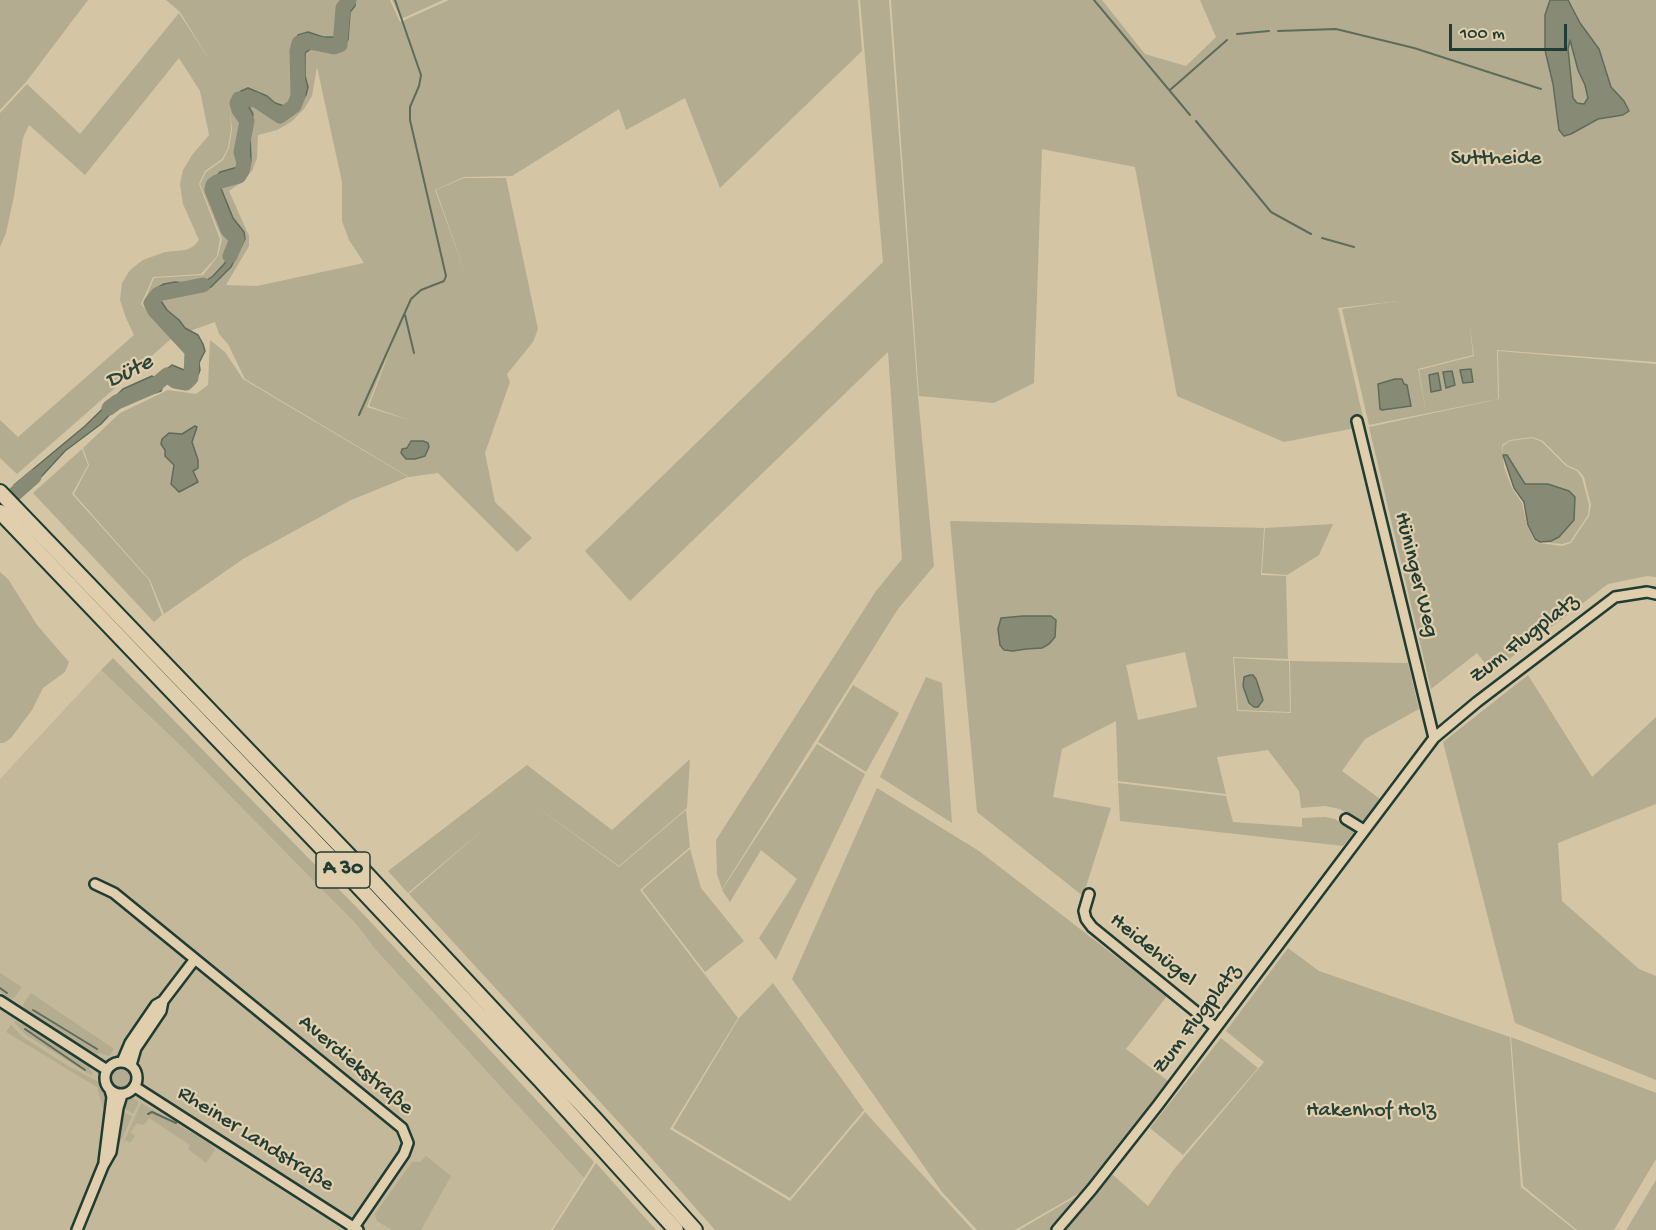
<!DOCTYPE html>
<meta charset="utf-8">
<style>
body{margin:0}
#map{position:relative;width:1656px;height:1230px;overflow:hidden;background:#d4c5a5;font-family:"Gochi Hand",sans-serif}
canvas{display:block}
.scale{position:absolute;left:1449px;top:24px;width:118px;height:27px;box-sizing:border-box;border:3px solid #1f3d34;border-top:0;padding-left:8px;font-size:18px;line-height:21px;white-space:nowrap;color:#1f3d34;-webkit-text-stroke:4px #e0ceac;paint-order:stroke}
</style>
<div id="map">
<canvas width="1656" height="1230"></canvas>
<div class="scale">100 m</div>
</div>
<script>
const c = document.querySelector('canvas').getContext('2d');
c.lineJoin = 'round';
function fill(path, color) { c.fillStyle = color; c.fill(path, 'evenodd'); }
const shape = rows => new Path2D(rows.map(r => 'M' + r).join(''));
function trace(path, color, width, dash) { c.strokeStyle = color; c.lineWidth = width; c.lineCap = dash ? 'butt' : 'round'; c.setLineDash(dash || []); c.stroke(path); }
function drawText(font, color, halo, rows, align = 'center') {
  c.font = font + ' "Gochi Hand",sans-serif'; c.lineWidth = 4.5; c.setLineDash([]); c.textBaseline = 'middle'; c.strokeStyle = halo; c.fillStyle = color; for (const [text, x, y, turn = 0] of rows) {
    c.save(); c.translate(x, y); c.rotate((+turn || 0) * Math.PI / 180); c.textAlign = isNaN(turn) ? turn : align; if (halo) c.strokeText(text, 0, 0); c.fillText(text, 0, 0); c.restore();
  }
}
fill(shape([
 [101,670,183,748,357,925,375,949,584,1178,551,1230,0,1230,0,779]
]), '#c3b89a');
fill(shape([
 [0,0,88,0,26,82,0,110],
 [166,0,390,0,400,22,449,0,858,0,862,51,720,188,685,98,626,130,619,109,512,176,464,177,435,190,469,283,436,190,464,178,506,178,538,329,533,342,507,374,510,382,485,453,495,502,532,538,517,552,438,473,409,477,245,379,228,344,219,334,215,322,173,337,143,304,154,278,203,275,218,256,222,239,200,184,206,172,223,160,229,148,232,129,230,112,231,129,228,148,222,159,205,171,199,184,220,239,217,256,201,274,153,277,141,304,172,338,17,474,0,458,0,420,18,437,134,335,126,318,120,300,122,283,130,270,143,260,165,252,186,250,194,246,199,240,183,204,180,184,183,170,192,155,209,135,200,91,179,58,85,175,29,125,23,138,14,196,6,233,0,247,0,113,27,84,80,134,179,13,212,64,180,12],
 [317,67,342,182,342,221,349,240,364,263,257,286,226,285,249,246,249,236,229,191,242,182,252,171,257,158,258,135,277,130,291,122,304,109,312,96],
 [398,328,369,406,412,421,367,407],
 [392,0,443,0,401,19],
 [860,0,889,0,918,396,934,566,898,609,722,889,717,874,716,840,876,591,902,559,888,352,630,601,585,551,883,262],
 [891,0,1102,0,1145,54,1186,66,1216,37,1200,0,1656,0,1656,362,1497,350,1498,399,1369,425,1342,309,1398,301,1338,308,1365,426,1284,442,1177,396,1135,167,1042,149,1034,383,994,403,919,396],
 [1469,321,1474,356,1419,370,1426,413,1418,369,1473,355],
 [210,340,225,352,243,379,408,477,351,500,243,559,164,614,150,580,74,494,89,465,83,448,120,413,168,390,196,394,208,385],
 [1498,351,1656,364,1656,577,1647,576,1608,584,1492,672,1477,653,1431,689,1369,427,1499,399],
 [1532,437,1543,441,1567,465,1578,470,1584,477,1591,505,1589,516,1571,543,1562,546,1539,543,1534,540,1527,525,1522,503,1512,488,1504,467,1502,445,1510,440],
 [1532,438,1542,442,1566,466,1577,471,1582,478,1589,505,1588,515,1570,542,1562,544,1540,542,1551,541,1559,537,1574,520,1548,484,1525,484,1507,455,1503,455,1503,446,1510,441],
 [82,449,88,465,72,494,149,580,162,615,154,622,33,493],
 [950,521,1264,528,1261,575,1286,576,1288,659,1233,657,1237,711,1291,713,1290,661,1408,663,1419,709,1365,739,1342,771,1380,799,1364,821,1339,809,1325,806,1301,808,1299,791,1268,750,1217,757,1226,794,1118,781,1116,721,1062,749,1053,797,1111,808,1083,896,977,812],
 [1185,652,1197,707,1138,720,1126,665],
 [1333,524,1319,555,1287,575,1262,573,1265,528],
 [0,572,8,579,37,625,69,662,65,672,43,688,32,710,11,738,4,743,0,743],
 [113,658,366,917,594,1162,584,1178,375,949,357,925,183,748,101,670],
 [1234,658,1289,661,1290,712,1238,710],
 [1528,675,1592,777,1656,717,1656,804,1558,843,1562,901,1639,969,1656,976,1656,1080,1515,1023,1443,742],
 [926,677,942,683,952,823,880,777],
 [853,685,899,713,866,772,818,742],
 [817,744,865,774,776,960,759,938,797,879,761,850,730,902,722,890],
 [690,759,687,808,619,866,522,796,619,867,686,810,690,847,640,890,738,1018,670,1129,790,1201,865,1112,973,1230,715,1230,647,1153,409,894,487,826,408,893,388,871,527,765,612,830],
 [1118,783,1226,796,1233,822,1302,827,1302,818,1325,817,1335,819,1355,831,1343,846,1120,821],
 [877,788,979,851,1167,996,1126,1049,1168,1081,1083,1191,1015,1230,977,1230,942,1192,792,979],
 [690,849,701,888,744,941,705,972,642,890],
 [1288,948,1319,971,1510,1037,1521,1187,1575,1230,1019,1230,1113,1175,1148,1206,1175,1168,1264,1062,1226,1031],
 [0,973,22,987,14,998,10,999,0,992],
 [773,983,864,1110,790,1198,673,1128,739,1018],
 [31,993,114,1049,109,1056,99,1053,97,1055,54,1030,24,1008,23,1004],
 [16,1021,34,1031,36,1030,90,1067,89,1069,93,1073,91,1075,26,1035,14,1022],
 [11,1025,23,1037,68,1066,97,1081,105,1096,106,1108,103,1108,97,1087,6,1032],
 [1511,1037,1656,1093,1656,1159,1614,1230,1577,1230,1523,1186],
 [1221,1038,1258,1068,1183,1155,1150,1128],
 '109 1078a12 12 0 1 1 24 0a12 12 0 1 1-24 0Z',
 [132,1098,139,1102,133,1114,124,1108,128,1100],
 [141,1103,209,1143,215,1150,206,1163,188,1149,190,1145,149,1118,145,1124,142,1125,137,1123,130,1132,135,1136,130,1143,126,1140,123,1144],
 [121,1111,132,1116,110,1166,109,1165,113,1154],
 [426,1156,451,1176,421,1230,392,1230,377,1221,375,1214,412,1162,420,1162],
 [596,1163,656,1230,553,1230],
 [1656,1180,1656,1230,1626,1230]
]), '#b3ac90');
const water = shape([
 [344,0,355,0,355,6,350,12,348,40,343,44,332,47,314,43,312,48,305,53,305,76,308,87,306,95,295,110,283,116,256,98,251,97,246,102,253,114,250,133,251,161,241,173,228,176,220,182,220,186,233,218,244,232,245,239,231,267,211,287,200,291,172,289,160,295,161,301,167,310,179,320,185,328,198,335,203,344,205,351,199,363,200,370,197,378,189,382,184,381,175,375,165,380,161,391,155,393,144,389,126,397,101,424,65,451,41,477,21,492,14,485,85,426,123,389,152,376,155,378,172,365,189,372,192,370,191,355,186,340,170,324,154,304,152,298,155,289,164,284,175,282,200,285,213,276,225,263,237,235,227,222,225,211,213,184,215,178,220,172,238,167,243,159,242,147,248,117,240,105,238,95,241,91,248,88,267,96,275,103,284,106,291,103,298,95,300,88,298,71,299,51,296,39,298,35,308,32,323,37,338,37,344,0],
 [1550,0,1568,0,1580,23,1599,49,1611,87,1624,101,1629,111,1623,115,1598,119,1571,134,1564,136,1559,130,1553,84,1545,50,1545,15,1550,0],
 [1570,40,1578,70,1585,85,1588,98,1584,104,1577,103,1573,98,1568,49,1570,40],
 [1471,369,1473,382,1463,383,1460,370,1471,369],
 [1452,371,1455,385,1446,388,1443,372,1452,371],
 [1438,373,1441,390,1431,392,1429,375,1438,373],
 [1395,379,1402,379,1404,384,1407,385,1411,406,1382,410,1380,409,1378,384,1395,379],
 [195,426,197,427,192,442,198,460,198,468,193,471,198,482,179,492,171,484,174,465,165,456,165,450,161,444,162,439,169,433,182,434,195,426],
 [411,441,423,441,428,443,429,447,425,456,415,459,406,459,401,453,402,449,407,448,411,441],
 [1503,455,1507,455,1525,484,1548,484,1569,491,1575,497,1574,520,1559,537,1551,541,1540,542,1535,539,1528,525,1524,502,1514,488,1503,455],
 [1023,616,1051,616,1056,620,1055,637,1049,644,1042,648,1026,649,1013,651,1004,650,1000,645,998,629,1001,618,1023,616],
 [1250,675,1253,675,1256,679,1263,700,1258,707,1254,707,1249,703,1243,686,1244,677,1250,675]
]);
fill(water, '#878b75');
trace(water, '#5d6c5b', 1.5);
trace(shape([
 [1094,0,1190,115],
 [1278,31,1336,29,1414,48,1541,89],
 [1237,34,1269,31],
 [1170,90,1227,40],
 [1196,121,1271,212,1311,234],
 [1322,238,1354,247],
 [405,315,414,353],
 [359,415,411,299,421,290,444,281,446,276,410,120,410,107,419,86,421,75,395,0],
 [0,988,7,993],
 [33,1010,97,1049],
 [25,1029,85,1070],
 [148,1114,152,1112,176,1123]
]), '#5d6c5b', 2);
trace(shape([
 [230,256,237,239,228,230,212,190,213,185,217,182,239,176,242,171,244,163,241,152,247,121,239,110,237,103,239,99,256,100,280,116,294,106,298,96,297,51,299,43,305,41,334,47,340,45,343,8,349,0],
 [109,408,117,402,154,386,167,375,175,381,186,383,191,378,192,351,155,311,151,303,158,294,203,285],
 [0,507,34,477]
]), '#878b75', 15);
const minor = shape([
 [1357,421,1434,738],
 [1346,819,1364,830],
 [95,884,114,893,402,1128,408,1143,404,1154,352,1230],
 [1089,894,1084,911,1086,919,1092,927,1216,1028],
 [0,1001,107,1070],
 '105 1078a16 16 0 1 1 32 0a16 16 0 1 1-32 0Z',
 [122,1062,130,1043,156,1005,163,1001,195,959],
 [131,1065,136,1048,161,1011,163,1001],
 [135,1087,358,1230],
 [104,1162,112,1097,110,1090],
 [77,1230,103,1166,111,1152,118,1108,122,1095],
 [1057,1230,1092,1189,1158,1105,1434,738,1477,702,1615,597,1647,592,1656,594]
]);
const highway = shape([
 [0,492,362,869,595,1119,695,1230],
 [0,512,339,866,541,1081,676,1230]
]);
trace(minor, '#1f3d34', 14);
trace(highway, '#1f3d34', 18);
trace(minor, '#e0ceac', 9);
trace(highway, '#e0ceac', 14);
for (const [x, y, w] of [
 [343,870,54]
]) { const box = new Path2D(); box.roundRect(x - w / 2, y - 18, w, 36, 4.5); c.fillStyle = '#e0ceac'; c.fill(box); trace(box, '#1f3d34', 1.5); }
drawText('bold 21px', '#1f3d34', null, [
 ["A 30",343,870]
]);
drawText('22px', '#264339', '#e0ceac', [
 ["Suttheide",1496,160],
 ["Hakenhof Holz",1371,1112]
]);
drawText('22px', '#1f3d34', '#e0ceac', [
 ["Hüninger Weg",1415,575,76],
 ["Zum Flugplatz",1525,640,-38],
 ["Heidehügel",1152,951,39],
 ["Zum Flugplatz",1198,1020,-53],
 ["Averdiekstraße",355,1066,40],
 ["Rheiner Landstraße",255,1140,32]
]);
drawText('italic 24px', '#29453a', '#e0ceac', [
 ["Düte",130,373,-27]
]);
</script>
